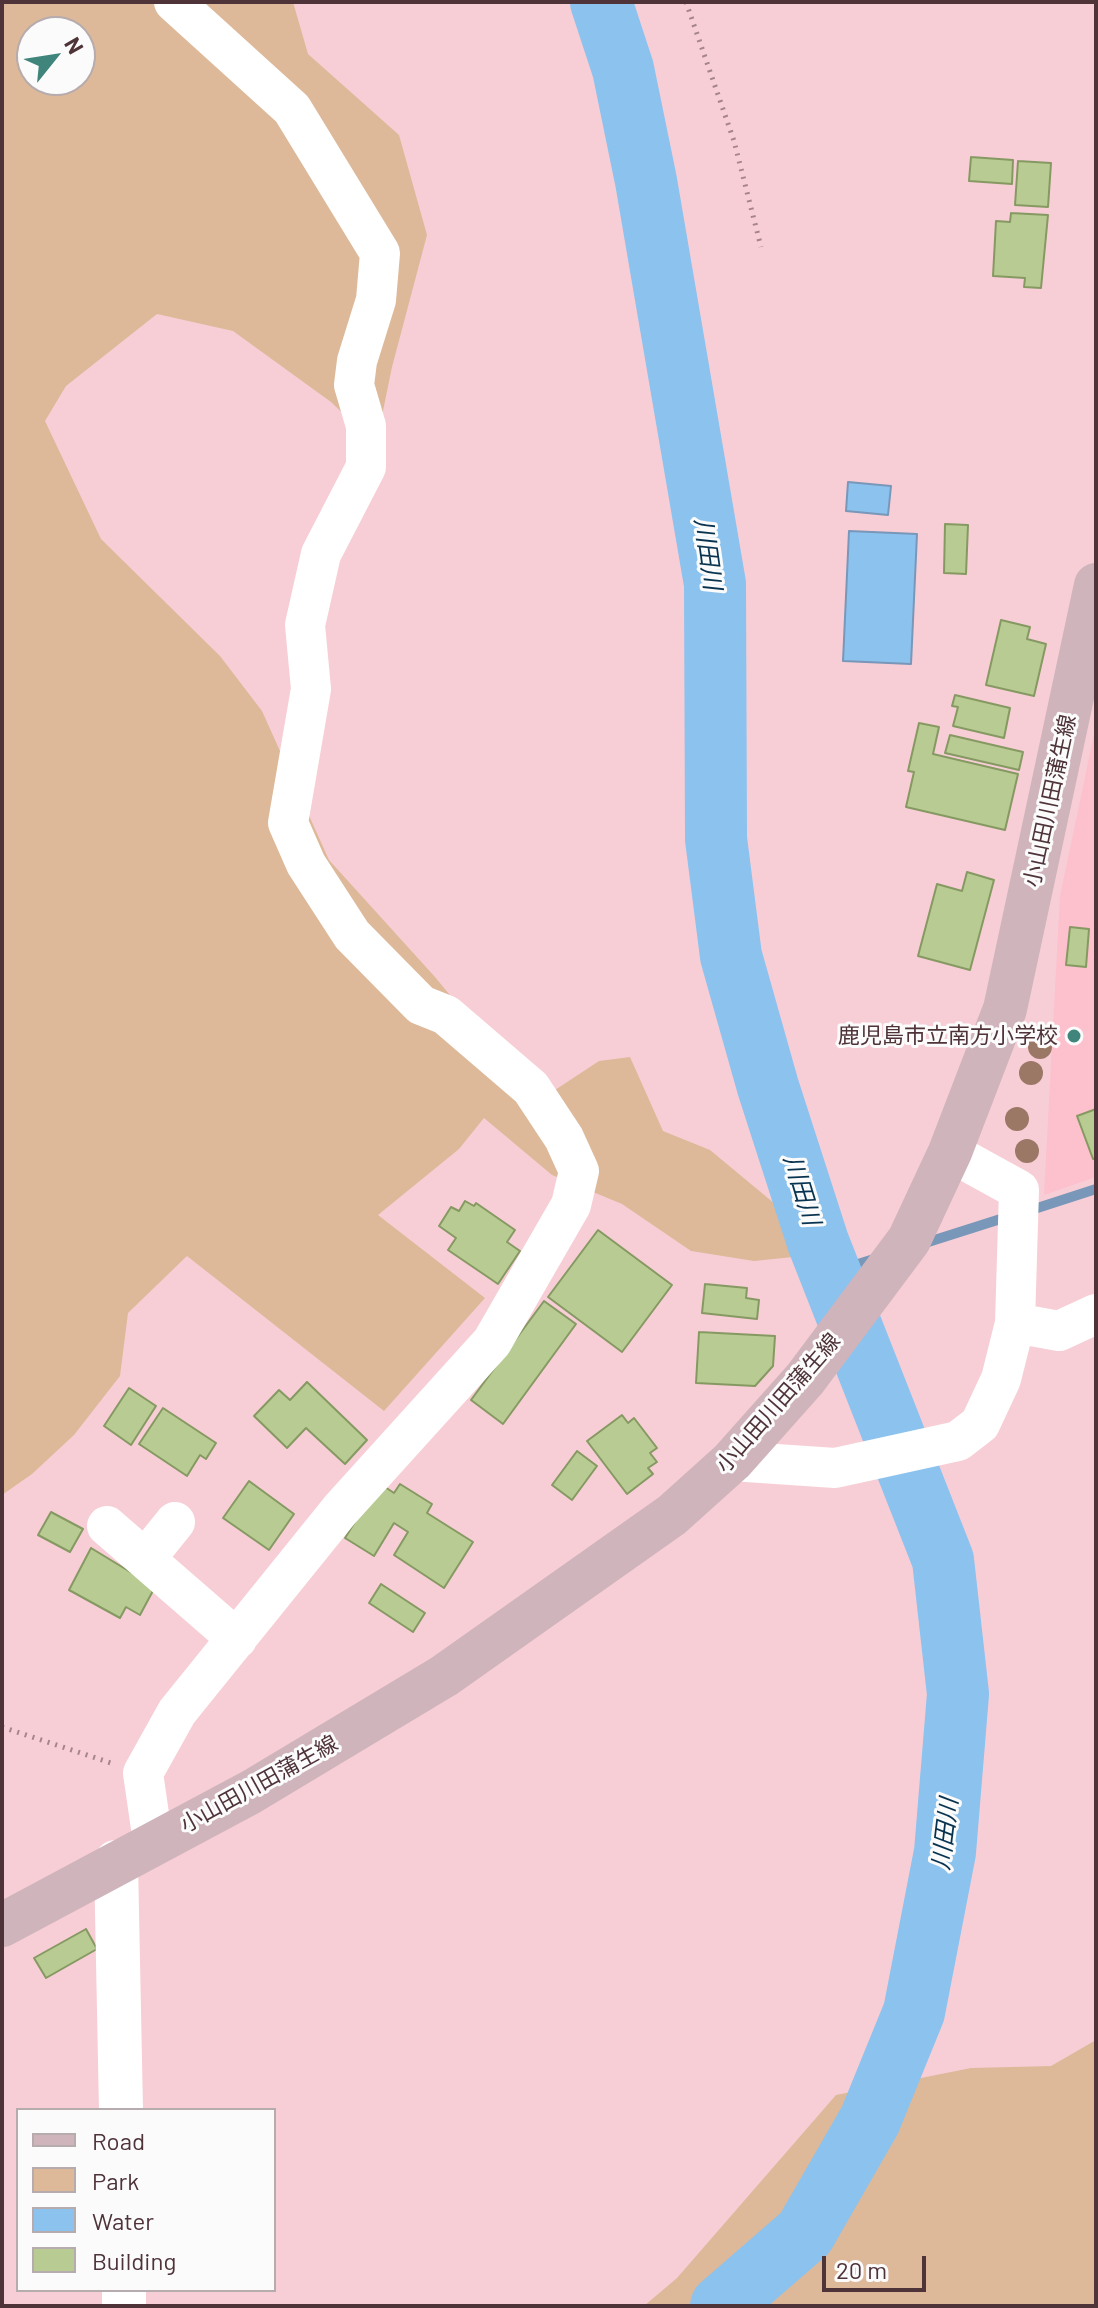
<!DOCTYPE html>
<meta charset="utf-8">
<style>
body{margin:0}
#map{position:relative;width:1098px;height:2308px;overflow:hidden;background:#f7ced6;font-family:Barlow,sans-serif}
canvas{display:block}
.frame{position:absolute;inset:0;border:4px solid #4e3339;pointer-events:none}
.legend{position:absolute;left:16px;top:2108px;width:260px;height:184px;box-sizing:border-box;background:#fbfbfb;border:2px solid #b6abad;margin:0;padding:10px 14px;list-style:none;font-size:24px;color:#4e3339}
.legend li{display:flex;align-items:center;gap:16px;height:40px}
.legend b{width:40px;border:2px solid #b6abad}
.north{position:absolute;left:16px;top:16px;width:80px;height:80px;box-sizing:border-box;background:#fbfbfb;border:2px solid #b6abad;border-radius:50%;rotate:60deg;font-size:22px;font-weight:700;line-height:32px;text-align:center;color:#4e3339}
.north::after{content:'';display:block;margin:auto;width:28px;height:36px;background:#3f857c;clip-path:polygon(50% 0,100% 100%,50% 72%,0 100%)}
.scale{position:absolute;left:822px;top:2256px;width:104px;height:36px;box-sizing:border-box;border:4px solid #4e3339;border-top:0;padding-left:10px;font-size:24px;line-height:28px;white-space:nowrap;color:#4e3339;-webkit-text-stroke:6px #fbfbfb;paint-order:stroke}
</style>
<div id="map">
<canvas width="1098" height="2308"></canvas>
<div class="frame"></div>
<ul class="legend">
<li><b style="height:10px;background:#cfb4bb"></b>Road</li>
<li><b style="height:22px;background:#ddb999"></b>Park</li>
<li><b style="height:22px;background:#8cc2ee"></b>Water</li>
<li><b style="height:22px;background:#b7cb92"></b>Building</li>
</ul>
<div class="north">N</div>
<div class="scale">20 m</div>
</div>
<script>
const c = document.querySelector('canvas').getContext('2d');
c.lineJoin = 'round';
function fill(path, color) { c.fillStyle = color; c.fill(path, 'evenodd'); }
const shape = rows => new Path2D(rows.map(r => 'M' + r).join(''));
function trace(path, color, width, dash) { c.strokeStyle = color; c.lineWidth = width; c.lineCap = dash ? 'butt' : 'round'; c.setLineDash(dash || []); c.stroke(path); }
function drawText(font, color, halo, rows, align = 'center') {
  c.font = font + ' Barlow,"Noto Sans JP",sans-serif'; c.lineWidth = 6; c.setLineDash([]); c.textBaseline = 'middle'; c.strokeStyle = halo; c.fillStyle = color; for (const [text, x, y, turn = 0] of rows) {
    c.save(); c.translate(x, y); c.rotate((+turn || 0) * Math.PI / 180); c.textAlign = isNaN(turn) ? turn : align; if (halo) c.strokeText(text, 0, 0); c.fillText(text, 0, 0); c.restore();
  }
}
fill(shape([
 [1096,725,1096,1177,1044,1195,1060,896]
]), '#fdc0cd');
fill(shape([
 [2,2,293,2,308,54,399,135,427,235,392,367,376,445,331,402,233,331,157,314,66,386,45,421,101,539,220,656,262,711,329,860,435,977,515,1074,555,1090,599,1061,630,1057,663,1131,710,1150,792,1218,793,1257,754,1261,691,1251,622,1204,552,1175,484,1118,459,1149,378,1215,485,1298,384,1411,187,1256,128,1313,120,1376,74,1435,32,1474,2,1495],
 [32,32,80,32,80,80,32,80],
 [1096,2040,1096,2306,644,2306,677,2278,836,2095,971,2068,1051,2066]
]), '#ddb999');
const water = shape([
 [848,482,891,486,888,515,846,511,848,482],
 [849,531,917,534,911,664,843,661,849,531]
]);
fill(water, '#8cc2ee');
trace(water, '#7997b8', 2);
trace(shape([
 [1025,1212,1096,1189],
 [922,1244,1010,1216],
 [830,1273,877,1258]
]), '#7997b8', 10);
trace(shape([
 [601,2,623,69,646,181,715,584,716,839,731,956,768,1087,818,1242,943,1560,958,1694,945,1852,914,2012,870,2120,805,2233,721,2306]
]), '#8cc2ee', 62);
const building = shape([
 [971,157,1013,160,1012,184,969,181,971,157],
 [1018,161,1051,163,1048,207,1015,205,1018,161],
 [1011,213,1048,215,1041,288,1024,287,1025,278,993,276,996,221,1010,222,1011,213],
 [945,524,968,525,966,574,944,573,945,524],
 [1001,620,1030,627,1027,639,1046,644,1034,696,986,685,1001,620],
 [955,695,1010,708,1004,738,953,726,958,707,952,706,955,695],
 [919,723,939,727,933,754,1018,774,1005,830,906,807,914,772,908,771,919,723],
 [950,735,1023,752,1019,770,945,753,950,735],
 [967,872,994,880,970,970,918,956,937,884,962,891,967,872],
 [1070,927,1089,929,1086,967,1066,965,1070,927],
 [1096,1109,1096,1158,1093,1159,1077,1116,1096,1109],
 [465,1201,474,1206,476,1203,515,1230,507,1242,520,1251,498,1284,448,1250,456,1238,439,1226,451,1207,459,1211,465,1201],
 [598,1230,672,1285,622,1352,548,1297,598,1230],
 [705,1284,747,1288,746,1298,759,1300,757,1319,702,1313,705,1284],
 [544,1301,576,1324,503,1424,471,1400,544,1301],
 [699,1332,775,1336,773,1366,755,1386,696,1383,699,1332],
 [307,1382,367,1440,345,1464,306,1428,287,1448,254,1416,279,1390,290,1400,307,1382],
 [129,1388,156,1406,131,1445,104,1426,129,1388],
 [163,1408,216,1443,206,1459,200,1455,187,1476,139,1444,163,1408],
 [622,1415,628,1423,634,1418,657,1448,650,1453,657,1462,648,1468,653,1474,627,1494,587,1441,622,1415],
 [577,1451,597,1466,572,1500,552,1485,577,1451],
 [249,1481,294,1514,269,1550,223,1518,249,1481],
 [400,1484,432,1504,427,1513,473,1542,444,1588,394,1555,408,1532,394,1523,374,1556,345,1538,374,1491,385,1487,394,1493,400,1484],
 [51,1512,83,1529,70,1552,38,1535,51,1512],
 [91,1548,155,1587,140,1615,126,1607,120,1618,69,1590,91,1548],
 [381,1584,425,1613,413,1632,369,1603,381,1584],
 [86,1929,97,1949,46,1978,34,1958,86,1929]
]);
fill(building, '#b7cb92');
trace(building, '#869962', 2);
trace(shape([
 [686,2,734,141,761,247],
 [2,1727,111,1763]
]), '#a6848b', 5, [2, 6]);
trace(shape([
 [950,1152,1019,1190,1015,1323,1059,1331,1096,1314],
 [732,1461,835,1468,958,1441,980,1424,1001,1379,1015,1323],
 [107,1526,237,1639],
 [146,1558,175,1522],
 [153,1842,143,1773,177,1712,340,1510,492,1342,571,1205,579,1171,564,1138,531,1088,446,1015,421,1005,352,935,306,864,288,823,311,689,305,625,321,554,366,467,366,426,354,385,357,361,376,300,380,253,292,109,174,2]
]), '#fff', 40);
trace(shape([
 [116,1862,121,2110],
 [124,2290,124,2306]
]), '#fff', 44);
trace(shape([
 [2,1925,251,1792,444,1676,672,1515,732,1461,805,1379,909,1240,950,1152,1005,1009,1096,585]
]), '#cfb4bb', 44);
c.fillStyle = '#9b7766';
for (const [x, y] of [
 [1040,1047],
 [1031,1073],
 [1017,1119],
 [1027,1151]
]) { c.beginPath(); c.arc(x, y, 12, 0, 2 * Math.PI); c.fill(); }
for (const [x, y, r, color] of [
 [1074,1036,8,"#3f857c"]
]) { const dot = new Path2D(); dot.arc(x, y, r, 0, 2 * Math.PI); c.fillStyle = color; c.fill(dot); trace(dot, '#fbfbfb', 3); }
drawText('22px', '#4e3339', '#fbfbfb', [
 ["小山田川田蒲生線",1050,801,-78],
 ["小山田川田蒲生線",778,1403,-49],
 ["小山田川田蒲生線",259,1784,-29]
]);
drawText('22px', '#4e3339', '#fbfbfb', [
 ["鹿児島市立南方小学校",1058,1036]
], 'right');
drawText('italic 24px', '#083350', '#fbfbfb', [
 ["川田川",708,554,82],
 ["川田川",802,1190,73],
 ["川田川",945,1834,-83]
]);
</script>
